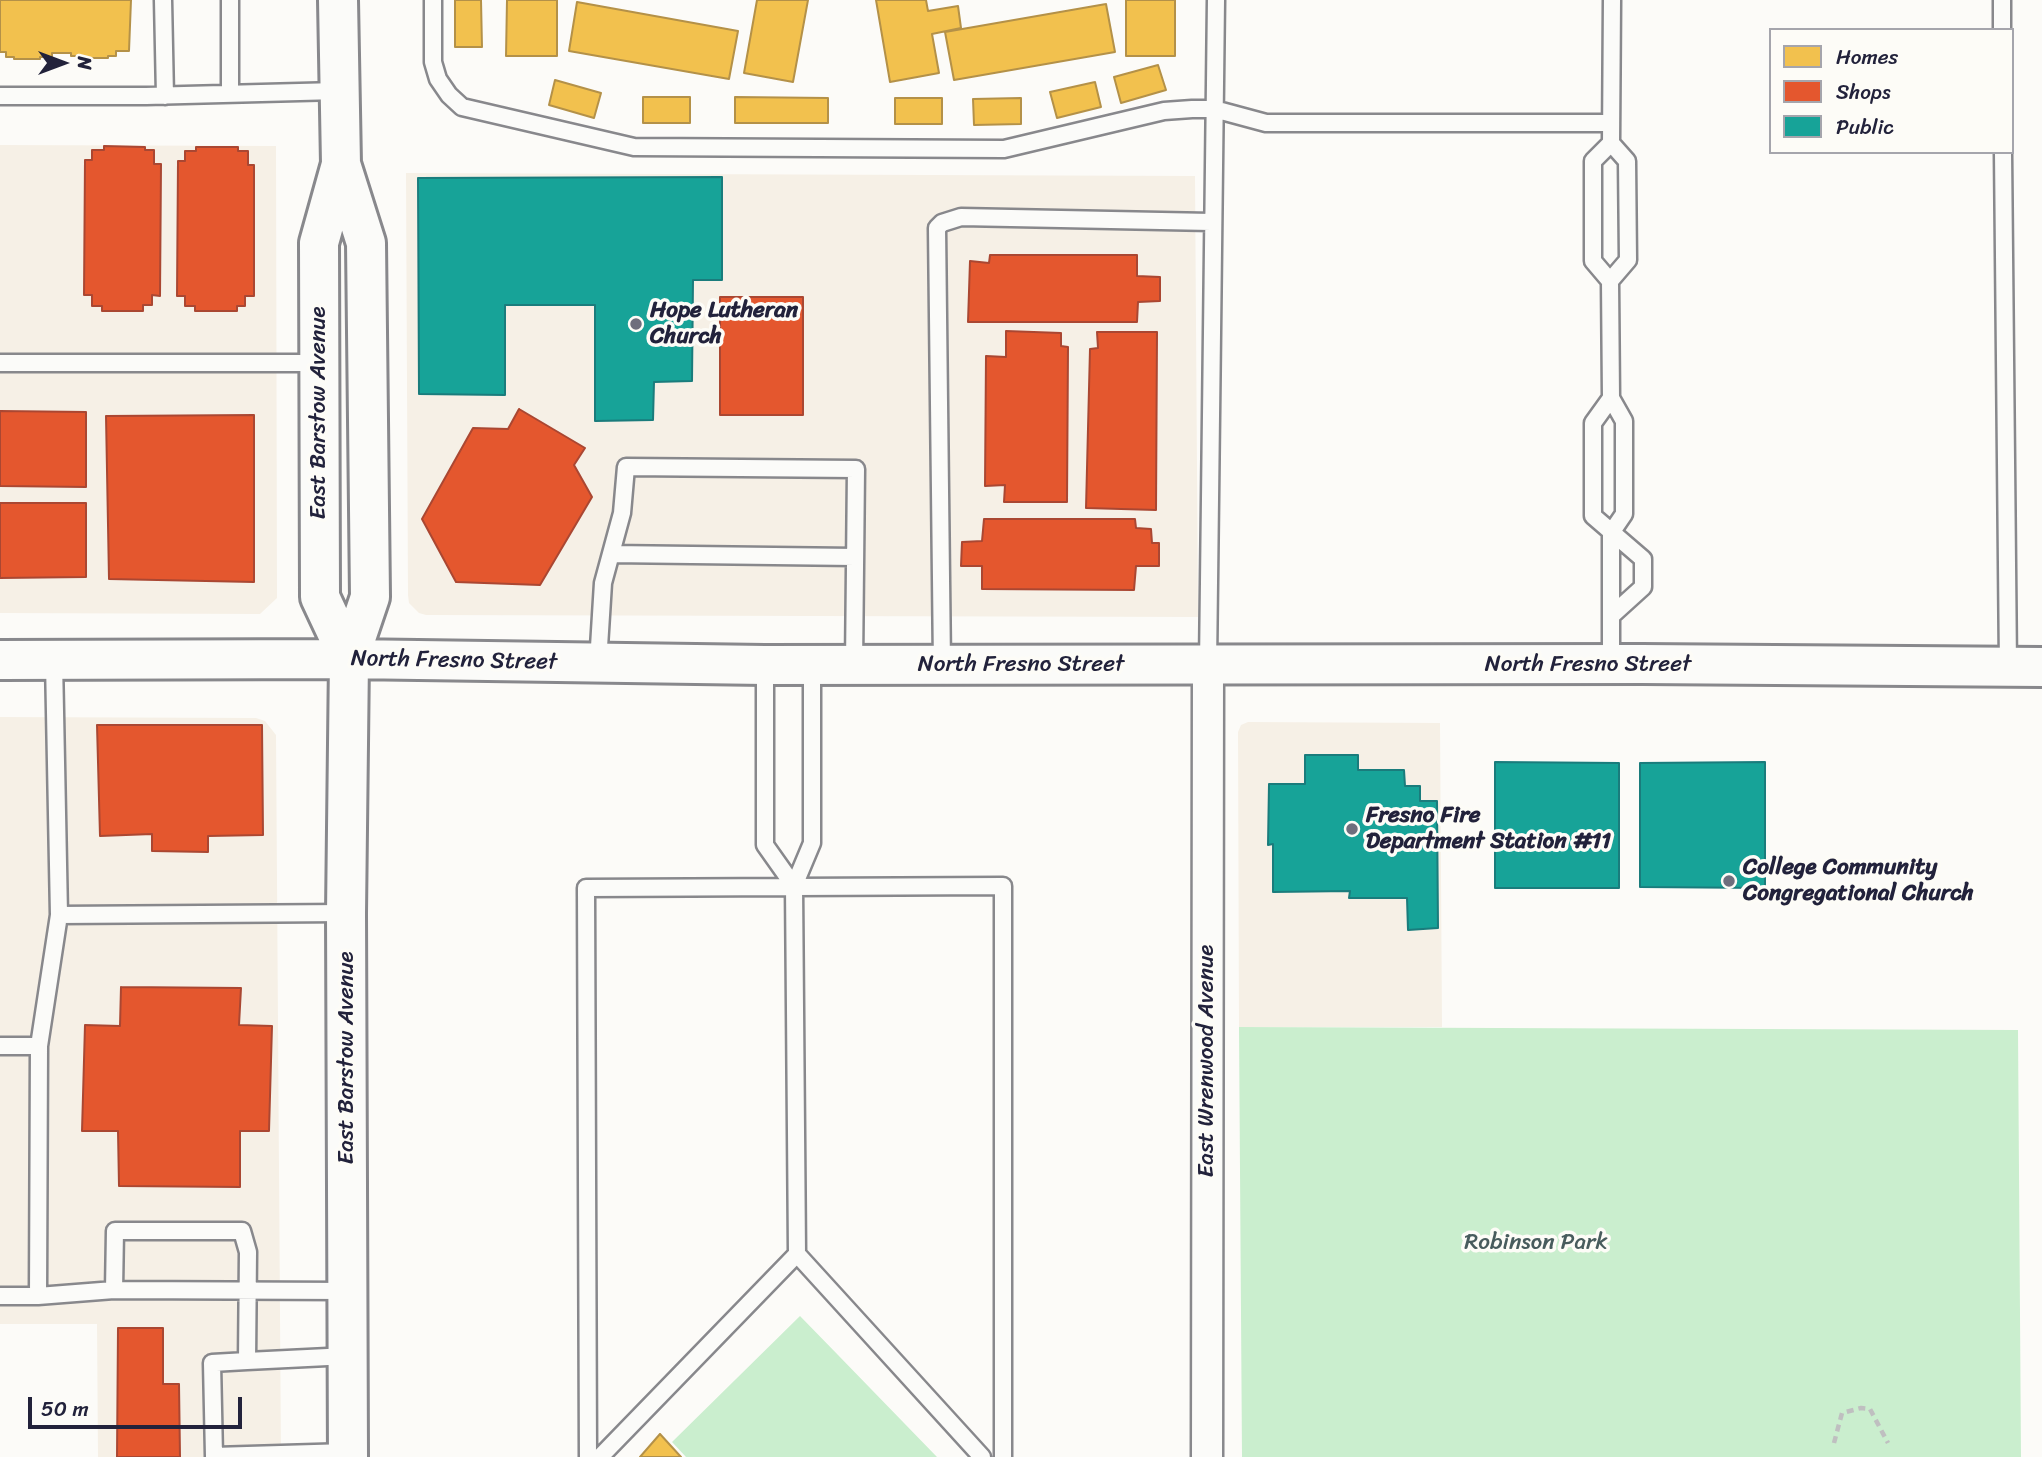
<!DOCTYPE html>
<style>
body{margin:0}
#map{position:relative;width:2042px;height:1457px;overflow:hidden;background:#fcfbf8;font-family:Sriracha,sans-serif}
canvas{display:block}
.legend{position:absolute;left:1769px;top:28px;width:245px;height:126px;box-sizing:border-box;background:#fdfcf7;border:2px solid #a5a5ac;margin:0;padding:9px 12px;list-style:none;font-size:21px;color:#22223b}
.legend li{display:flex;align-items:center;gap:14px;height:35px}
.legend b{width:35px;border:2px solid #a5a5ac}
.north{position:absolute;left:28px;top:28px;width:70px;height:70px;-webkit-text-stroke:5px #fdfcf7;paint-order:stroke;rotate:90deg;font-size:19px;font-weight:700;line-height:28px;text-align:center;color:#22223b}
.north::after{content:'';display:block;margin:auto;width:24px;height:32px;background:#22223b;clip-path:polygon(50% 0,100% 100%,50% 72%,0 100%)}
.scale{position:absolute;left:28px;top:1397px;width:214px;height:32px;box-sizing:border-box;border:4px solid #22223b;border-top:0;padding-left:9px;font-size:21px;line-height:24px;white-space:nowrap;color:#22223b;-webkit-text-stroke:5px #fdfcf7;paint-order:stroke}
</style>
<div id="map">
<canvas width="2042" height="1457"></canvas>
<ul class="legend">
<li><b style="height:19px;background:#f2c14e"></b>Homes</li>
<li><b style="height:19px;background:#e4572e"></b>Shops</li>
<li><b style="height:19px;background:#17a398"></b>Public</li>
</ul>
<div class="north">N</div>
<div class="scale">50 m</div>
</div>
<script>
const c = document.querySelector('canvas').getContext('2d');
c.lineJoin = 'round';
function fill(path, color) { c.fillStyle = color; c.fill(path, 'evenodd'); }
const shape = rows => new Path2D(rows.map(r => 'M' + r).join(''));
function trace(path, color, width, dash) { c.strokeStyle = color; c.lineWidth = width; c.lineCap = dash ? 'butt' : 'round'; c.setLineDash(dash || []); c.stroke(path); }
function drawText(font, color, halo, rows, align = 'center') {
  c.font = font + ' Sriracha,sans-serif'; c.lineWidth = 7; c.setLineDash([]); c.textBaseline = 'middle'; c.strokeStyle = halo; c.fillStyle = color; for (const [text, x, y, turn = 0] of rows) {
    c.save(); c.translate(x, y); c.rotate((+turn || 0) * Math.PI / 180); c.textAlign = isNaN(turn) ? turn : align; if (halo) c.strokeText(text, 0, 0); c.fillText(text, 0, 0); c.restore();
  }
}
fill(shape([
 [0,145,276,146,277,598,260,614,0,613],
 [406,173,1195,176,1198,617,426,615,419,613,409,603,408,595],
 [0,717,256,718,265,721,276,735,281,1457,98,1457,97,1324,0,1324],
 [1248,722,1440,723,1442,1027,1239,1027,1238,732,1241,725]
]), '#f6f0e6');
fill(shape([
 [1239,1027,2018,1030,2021,1457,1242,1457],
 [800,1316,838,1355,937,1457,686,1457,672,1442]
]), '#caeece');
const homes = shape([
 [0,0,131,0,129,51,116,51,116,56,108,56,108,58,83,58,83,56,71,56,71,53,52,53,52,57,40,57,40,59,14,59,14,57,6,57,6,52,0,52,0,0],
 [455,0,481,0,482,47,455,47,455,0],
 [507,0,557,0,557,56,506,56,507,0],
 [757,0,808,0,793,82,744,73,757,0],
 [876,0,926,0,928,11,958,6,961,28,932,34,939,73,890,82,876,0],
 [1126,0,1175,0,1175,56,1126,56,1126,0],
 [577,2,738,31,729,79,569,51,577,2],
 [1106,4,1115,52,954,80,945,32,1106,4],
 [1158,65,1166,90,1121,103,1114,77,1158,65],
 [555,80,601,93,594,118,549,105,555,80],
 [1095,82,1101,107,1057,118,1050,92,1095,82],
 [643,97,690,97,690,123,643,123,643,97],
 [735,97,828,98,828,123,735,123,735,97],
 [895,98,942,98,942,124,895,124,895,98],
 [1021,98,1021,124,974,125,973,99,1021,98],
 [660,1434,681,1457,640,1457,660,1434]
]);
fill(homes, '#f2c14e');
trace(homes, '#b49148', 2);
const shops = shape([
 [104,146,145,147,145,150,154,150,154,164,161,164,160,296,152,295,152,305,143,305,143,311,102,311,102,306,92,306,92,295,84,295,85,160,92,160,92,150,104,150,104,146],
 [196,147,238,147,238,151,248,151,248,165,254,165,254,296,245,296,245,306,237,306,237,311,195,311,195,306,185,306,185,296,177,296,178,161,185,161,185,151,196,151,196,147],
 [990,255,1137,255,1137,276,1160,277,1160,301,1138,302,1137,322,968,322,970,261,989,263,990,255],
 [720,297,803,297,803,415,720,415,720,297],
 [1006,331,1061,333,1061,346,1068,347,1067,502,1004,502,1005,485,985,486,986,356,1006,357,1006,331],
 [1097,332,1157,332,1156,510,1086,508,1090,349,1098,348,1097,332],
 [519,409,585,448,574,465,592,497,540,585,456,582,422,519,473,428,508,429,519,409],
 [0,411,86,412,86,487,0,486,0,411],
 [254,415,254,582,109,579,106,416,254,415],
 [0,503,86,503,86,577,0,578,0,503],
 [984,519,1135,519,1136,528,1151,529,1152,543,1159,543,1159,566,1136,566,1134,590,982,589,982,566,961,566,962,542,982,541,984,519],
 [97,725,262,725,263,835,208,836,208,852,152,851,152,834,100,836,97,725],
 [121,987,241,988,239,1025,272,1026,269,1131,240,1131,240,1187,119,1186,118,1131,82,1131,85,1025,120,1026,121,987],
 [118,1328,163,1328,163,1384,179,1384,180,1457,117,1457,118,1328]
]);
fill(shops, '#e4572e');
trace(shops, '#aa4732', 2);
const public = shape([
 [722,177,722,280,693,280,692,381,654,382,653,420,595,421,595,305,505,305,505,395,419,394,418,178,722,177],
 [1305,755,1358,755,1358,770,1404,770,1405,786,1420,786,1420,801,1437,801,1438,928,1408,930,1407,898,1349,898,1350,891,1273,892,1273,844,1268,845,1269,784,1305,784,1305,755],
 [1495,762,1619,763,1619,888,1495,888,1495,762],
 [1765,762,1765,888,1640,887,1640,763,1765,762]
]);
fill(public, '#17a398');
trace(public, '#1a7c7c', 2);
const lane = shape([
 [163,0,165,96],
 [230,0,230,94],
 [433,0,433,62,438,79,449,95,462,107,634,147,1004,149,1164,111,1192,109,1214,109,1266,123,1611,123],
 [2002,30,2002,0],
 [0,96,146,96,338,91],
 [1611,143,1593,161,1593,261,1610,281,1611,398,1624,421,1624,514,1611,533,1611,665],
 [2003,152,2008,667],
 [1610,281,1628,260,1627,161,1611,143,1612,0],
 [0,363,318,363],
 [1611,398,1593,423,1593,516,1643,559,1643,587,1611,616],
 [611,554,855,557],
 [598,663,603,583,622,513,626,467,856,469,854,665],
 [765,665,765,845,794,886],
 [942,665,937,228,942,223,961,217,1211,222],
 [1208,665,1216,0],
 [59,915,346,913],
 [0,1046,39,1046,38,1296,0,1296],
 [39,1046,59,915,54,661],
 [797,1254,794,886,812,843,812,665],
 [114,1290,115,1231,242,1231,248,1252,247,1361,348,1356],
 [38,1296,114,1290,347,1291],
 [247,1361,212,1363,214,1456,348,1452],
 [588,1457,586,888,1003,886,1003,1457],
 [600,1457,797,1254,982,1457]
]);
const street = shape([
 [1207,1457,1208,665]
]);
const secondary = shape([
 [338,0,341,164,366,243,370,597,349,659,346,913,348,1457],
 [341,164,319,243,320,597,349,659],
 [0,660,349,659,765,665,1642,664,2042,667]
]);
trace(lane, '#88888c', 21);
trace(street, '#88888c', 35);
trace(secondary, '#88888c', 44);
trace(shape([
 [1834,1443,1842,1413,1861,1408,1870,1409,1888,1443]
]), '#bfbfc0', 4.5, [7, 5]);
trace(lane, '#fbfbf9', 16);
trace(street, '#fbfbf9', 30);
trace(secondary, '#fbfbf9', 38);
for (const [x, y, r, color] of [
 [636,324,7,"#6e6e7d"],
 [1352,829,7,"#6e6e7d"],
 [1729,881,7,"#6e6e7d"]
]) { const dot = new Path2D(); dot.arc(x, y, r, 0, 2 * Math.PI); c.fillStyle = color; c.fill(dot); trace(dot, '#fdfcf7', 2.5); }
drawText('bold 23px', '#22223b', '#fdfcf7', [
 ["Hope Lutheran",650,311],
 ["Church",650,337],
 ["Fresno Fire",1366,816],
 ["Department Station #11",1366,842],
 ["College Community",1743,868],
 ["Congregational Church",1743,894]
], 'left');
drawText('23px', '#22223b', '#fdfcf7', [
 ["East Barstow Avenue",319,413,-90],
 ["North Fresno Street",454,661,1],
 ["North Fresno Street",1021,665],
 ["North Fresno Street",1588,665],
 ["East Barstow Avenue",347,1058,-90],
 ["East Wrenwood Avenue",1207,1061,-90]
]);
drawText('23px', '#485c5d', '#fdfcf7', [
 ["Robinson Park",1536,1243]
]);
</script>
